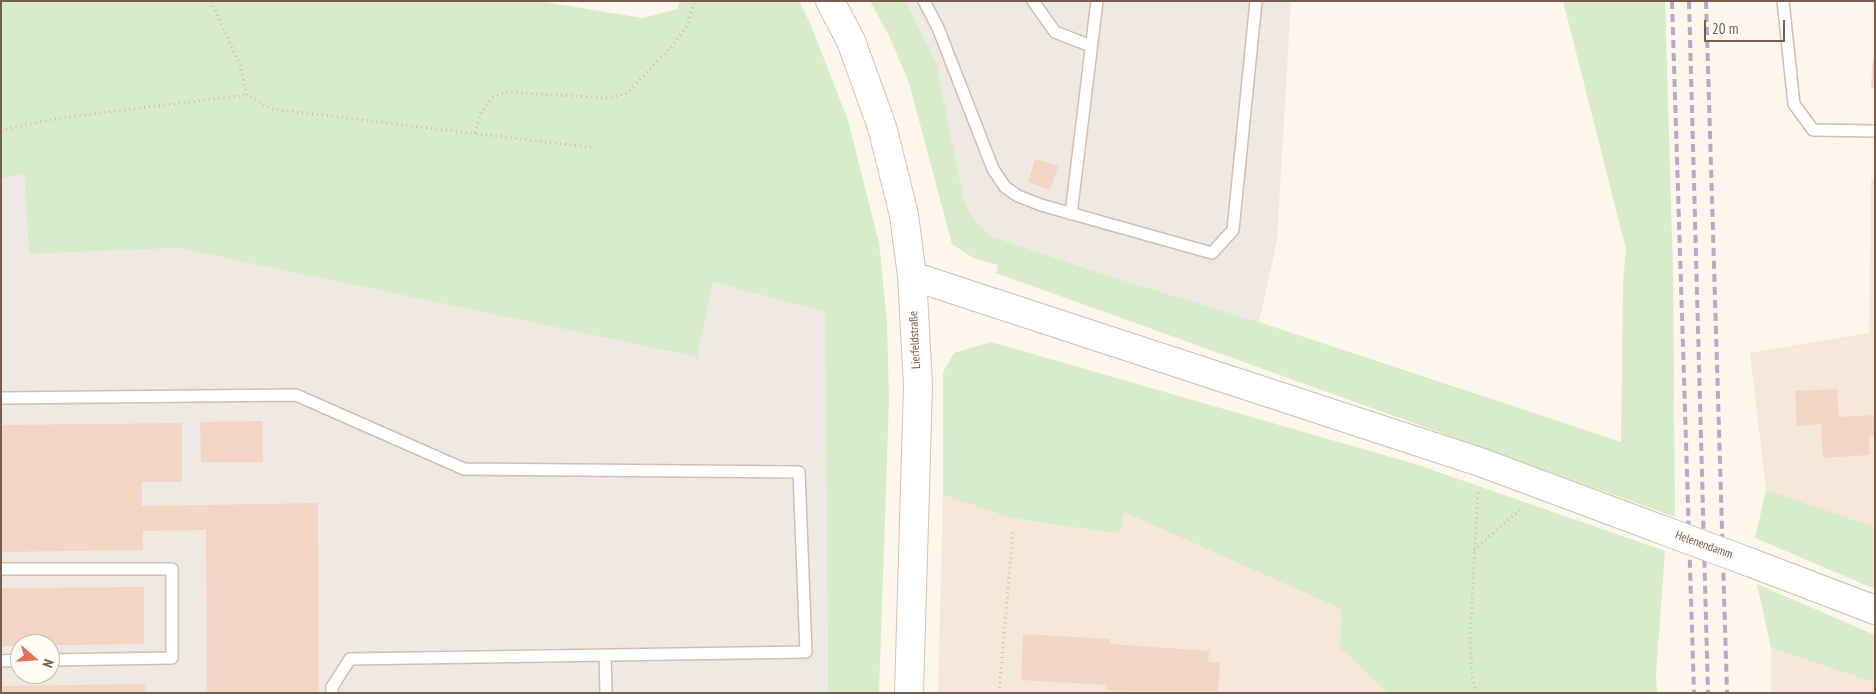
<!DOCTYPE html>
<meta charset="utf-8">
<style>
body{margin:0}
#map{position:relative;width:1876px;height:694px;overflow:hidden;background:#fdf6ec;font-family:"PT Sans Narrow",sans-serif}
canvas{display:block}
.frame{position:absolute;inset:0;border:2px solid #7a5c4d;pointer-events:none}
.north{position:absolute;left:10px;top:634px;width:50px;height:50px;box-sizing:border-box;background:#fffaf3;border:1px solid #cabbb1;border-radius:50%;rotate:109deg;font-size:14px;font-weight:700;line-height:20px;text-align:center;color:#7a5c4d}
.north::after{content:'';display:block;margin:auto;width:18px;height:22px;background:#e76f51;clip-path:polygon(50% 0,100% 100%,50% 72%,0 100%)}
.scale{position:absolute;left:1704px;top:20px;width:81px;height:22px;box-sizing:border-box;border:2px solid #7a5c4d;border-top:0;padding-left:6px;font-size:15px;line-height:18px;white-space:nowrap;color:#7a5c4d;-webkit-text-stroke:4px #fffaf3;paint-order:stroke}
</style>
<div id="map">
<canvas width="1876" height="694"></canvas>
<div class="frame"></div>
<div class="north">N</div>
<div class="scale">20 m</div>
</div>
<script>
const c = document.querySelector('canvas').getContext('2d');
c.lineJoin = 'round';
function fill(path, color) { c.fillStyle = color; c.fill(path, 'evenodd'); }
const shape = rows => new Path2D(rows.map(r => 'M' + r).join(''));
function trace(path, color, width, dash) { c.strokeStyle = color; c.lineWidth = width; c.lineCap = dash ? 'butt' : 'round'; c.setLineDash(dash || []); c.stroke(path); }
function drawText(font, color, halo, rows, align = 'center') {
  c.font = font + ' "PT Sans Narrow",sans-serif'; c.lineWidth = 4; c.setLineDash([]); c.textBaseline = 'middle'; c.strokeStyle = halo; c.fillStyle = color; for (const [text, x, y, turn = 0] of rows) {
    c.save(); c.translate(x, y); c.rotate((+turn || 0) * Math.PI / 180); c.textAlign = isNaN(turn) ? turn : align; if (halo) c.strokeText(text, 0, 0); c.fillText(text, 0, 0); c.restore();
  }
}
fill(shape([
 [1871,178,1875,179,1875,527,1766,490,1750,353,1869,333],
 [943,495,1011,518,1119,534,1123,511,1341,609,1340,648,1388,693,938,693],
 [1771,648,1875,683,1875,693,1771,693]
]), '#f5e8da');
fill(shape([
 [906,1,1291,1,1277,241,1259,322,1100,273,988,235,974,219,964,201,936,63],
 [24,174,29,254,177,248,697,357,713,282,825,312,828,693,1,693,1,179],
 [20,644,50,644,50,674,20,674]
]), '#efe9e4');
fill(shape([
 [1,1,539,1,642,18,678,9,679,1,799,1,810,23,848,120,879,243,887,322,889,401,879,693,828,693,825,312,713,282,697,357,177,248,29,254,24,174,1,179],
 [870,1,906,1,936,63,964,201,974,219,988,235,1100,273,1259,322,1621,442,1623,283,1626,249,1563,1,1665,1,1673,269,1675,517,996,273,998,265,973,258,952,244,909,83,890,38],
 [991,342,1415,464,1665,551,1656,674,1657,693,1388,693,1340,648,1341,609,1124,512,1119,534,1011,518,943,495,943,372,954,353],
 [1766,490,1875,527,1875,589,1755,538],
 [1757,584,1875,635,1875,683,1771,648]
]), '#d8ecc9');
fill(shape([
 [1873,59,1875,59,1875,88,1871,87],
 [1035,159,1058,166,1050,190,1028,182],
 [1837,389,1839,417,1875,415,1875,435,1869,436,1869,455,1823,458,1821,424,1797,426,1795,391],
 [263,421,263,462,201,462,200,422],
 [182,423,182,482,142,482,142,506,318,503,319,692,207,693,206,530,143,531,143,550,1,552,1,425],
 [144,587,144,644,1,646,1,588],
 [1023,634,1110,639,1110,644,1209,651,1208,662,1220,663,1218,691,1129,691,1107,690,1107,685,1021,680],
 [145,684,145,693,1,693,1,686]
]), '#f3d5c3');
const service = shape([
 [924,1,938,28,993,169,1005,187,1018,196,1041,205,1212,253,1233,230,1256,1],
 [1033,1,1055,32,1091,46],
 [1783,1,1794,104,1813,130,1875,131],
 [1071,214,1097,1],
 [1,398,296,395,464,469,799,472,806,652,350,659,332,687,332,693],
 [1,569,172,569,172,658,50,660],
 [605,655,606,693],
 [1,661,20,660]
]);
const tertiary = shape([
 [912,276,1480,462,1660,529],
 [1749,562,1875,610]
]);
const secondary = shape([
 [830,1,851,41,882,127,904,215,912,276,918,385,909,693]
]);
trace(service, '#d1beb0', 14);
trace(tertiary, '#d1beb0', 30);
trace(secondary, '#d6c0b0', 30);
trace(shape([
 [211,1,240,65,247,95,272,109,595,148],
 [1,130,59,118,247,95],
 [475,133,481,113,492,98,507,92,608,98,627,93,672,46,687,26,694,3],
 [1474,550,1522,508],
 [999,693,1013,531],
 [1476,693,1472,676,1470,639,1478,490]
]), '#d9b8a5', 3, [1, 4]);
trace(service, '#fff', 11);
trace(tertiary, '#fff', 28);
trace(secondary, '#fff', 28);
trace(shape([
 [1672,1,1694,693],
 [1689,1,1708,693],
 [1706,1,1727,693]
]), '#b9a8c9', 4, [8, 5]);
const tertiaryBridge = shape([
 [1660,529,1749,562]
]);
trace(tertiaryBridge, '#d1beb0', 30, []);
trace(tertiaryBridge, '#fff', 28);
drawText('12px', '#7a5c4d', '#fffaf3', [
 ["Lierfeldstraße",915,340,-93],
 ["Helenendamm",1704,545,20]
]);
</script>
